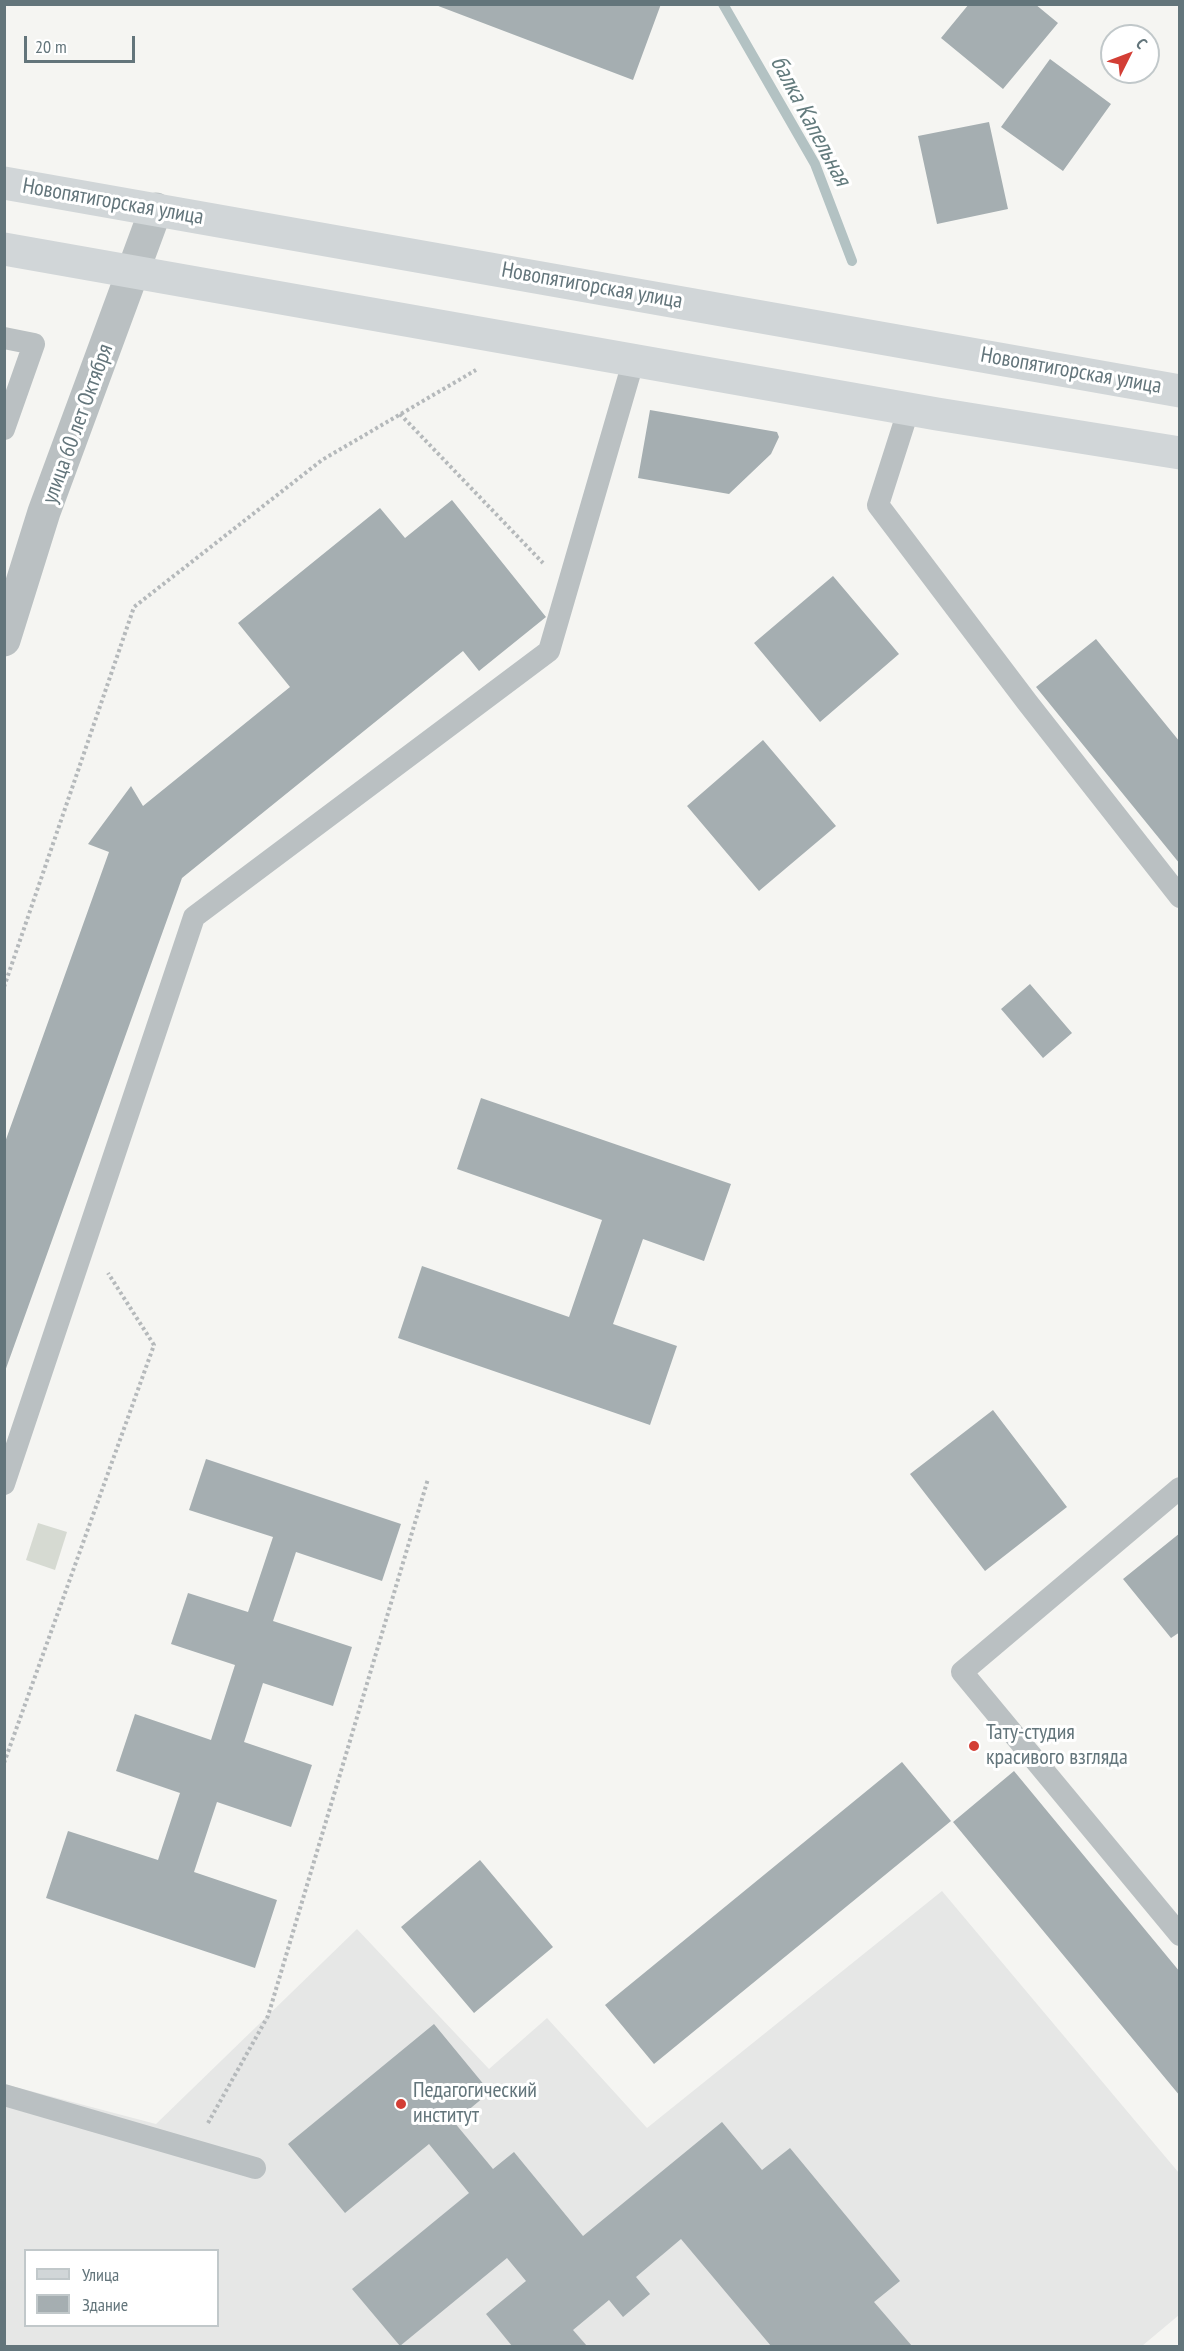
<!DOCTYPE html>
<meta charset="utf-8">
<style>
body{margin:0}
#map{position:relative;width:1184px;height:2351px;overflow:hidden;background:#f5f5f2;font-family:"PT Sans Narrow",sans-serif}
canvas{display:block}
.frame{position:absolute;inset:0;border:6px solid #63757b;pointer-events:none}
.legend{position:absolute;left:24px;top:2249px;width:195px;height:78px;box-sizing:border-box;background:#fff;border:2px solid #c1c8ca;margin:0;padding:8px 10px;list-style:none;font-size:18px;color:#63757b}
.legend li{display:flex;align-items:center;gap:12px;height:30px}
.legend b{width:30px;border:2px solid #c1c8ca}
.north{position:absolute;left:1100px;top:24px;width:60px;height:60px;box-sizing:border-box;background:#fff;border:2px solid #c1c8ca;border-radius:50%;rotate:48deg;font-size:16px;font-weight:700;line-height:24px;text-align:center;color:#63757b}
.north::after{content:'';display:block;margin:auto;width:21px;height:27px;background:#d33e35;clip-path:polygon(50% 0,100% 100%,50% 72%,0 100%)}
.scale{position:absolute;left:24px;top:36px;width:111px;height:27px;box-sizing:border-box;border:3px solid #63757b;border-top:0;padding-left:8px;font-size:18px;line-height:21px;white-space:nowrap;color:#63757b;-webkit-text-stroke:4px #fff;paint-order:stroke}
</style>
<div id="map">
<canvas width="1184" height="2351"></canvas>
<div class="frame"></div>
<ul class="legend">
<li><b style="height:8px;background:#d1d6d8"></b>Улица</li>
<li><b style="height:16px;background:#a5aeb1"></b>Здание</li>
</ul>
<div class="north">С</div>
<div class="scale">20 m</div>
</div>
<script>
const c = document.querySelector('canvas').getContext('2d');
c.lineJoin = 'round';
function fill(path, color) { c.fillStyle = color; c.fill(path, 'evenodd'); }
const shape = rows => new Path2D(rows.map(r => 'M' + r).join(''));
function trace(path, color, width, dash) { c.strokeStyle = color; c.lineWidth = width; c.lineCap = dash ? 'butt' : 'round'; c.setLineDash(dash || []); c.stroke(path); }
function drawText(font, color, halo, rows, align = 'center') {
  c.font = font + ' "PT Sans Narrow",sans-serif'; c.lineWidth = 6; c.setLineDash([]); c.textBaseline = 'middle'; c.strokeStyle = halo; c.fillStyle = color; for (const [text, x, y, turn = 0] of rows) {
    c.save(); c.translate(x, y); c.rotate((+turn || 0) * Math.PI / 180); c.textAlign = isNaN(turn) ? turn : align; if (halo) c.strokeText(text, 0, 0); c.fillText(text, 0, 0); c.restore();
  }
}
fill(shape([
 [942,1891,1179,2173,1179,2315,1142,2346,5,2346,4,2084,156,2124,357,1929,489,2069,547,2018,647,2128],
 [26,2250,218,2250,218,2326,26,2326]
]), '#e6e7e6');
fill(shape([
 [38,1523,67,1532,55,1570,26,1560]
]), '#d6dad2');
trace(shape([
 [723,4,815,164,852,261]
]), '#b3c2c3', 10);
fill(shape([
 [433,4,661,4,633,80],
 [969,4,1035,4,1058,23,1003,89,941,38],
 [1050,59,1111,104,1063,171,1001,127],
 [989,122,1008,209,937,224,918,136],
 [650,410,777,432,779,437,771,454,729,494,638,478],
 [452,500,546,617,479,671,463,651,182,878,4,1374,4,1145,109,852,88,844,131,786,143,806,290,687,238,623,380,508,405,538],
 [833,576,899,654,820,722,754,643],
 [1096,639,1180,742,1180,864,1036,687],
 [763,740,836,826,759,891,687,806],
 [1030,984,1072,1033,1043,1058,1001,1009],
 [481,1098,731,1184,704,1261,643,1239,613,1324,677,1346,650,1425,398,1338,422,1266,569,1317,602,1220,457,1169],
 [993,1410,1067,1507,985,1571,910,1474],
 [206,1459,401,1524,382,1581,296,1552,273,1621,352,1647,333,1706,263,1683,244,1742,312,1765,291,1827,217,1802,194,1872,277,1900,255,1968,46,1898,68,1831,158,1860,180,1793,116,1771,135,1714,211,1740,235,1665,171,1644,188,1593,248,1612,273,1537,189,1510],
 [1180,1533,1180,1632,1171,1638,1123,1579],
 [902,1762,951,1821,654,2064,605,2005],
 [1014,1771,1180,1972,1180,2096,953,1822],
 [480,1860,553,1947,474,2013,401,1927],
 [434,2024,490,2092,454,2122,493,2169,514,2152,583,2236,722,2122,762,2170,790,2148,900,2281,874,2302,912,2346,771,2346,681,2239,636,2277,650,2294,623,2317,609,2300,573,2330,587,2346,512,2346,486,2314,526,2281,507,2258,400,2346,352,2289,469,2193,429,2144,345,2213,288,2144]
]), '#a5aeb1');
trace(shape([
 [400,414,543,563],
 [4,987,134,607,322,460,476,370],
 [4,1763,154,1345,108,1273],
 [208,2123,268,2016,428,1479]
]), '#b5b9bb', 4, [3, 3]);
trace(shape([
 [4,338,34,344,4,429],
 [909,408,878,505,1027,702,1180,897],
 [4,1484,194,917,549,651,634,359],
 [1180,1488,962,1672,1180,1935],
 [4,2095,255,2168]
]), '#bac0c2', 22);
trace(shape([
 [4,640,44,512,156,209]
]), '#bac0c2', 33);
trace(shape([
 [4,183,1180,391],
 [4,249,937,414,1180,453]
]), '#d1d6d8', 33);
for (const [x, y, r, color] of [
 [974,1746,6,"#d33e35"],
 [401,2104,6,"#d33e35"]
]) { const dot = new Path2D(); dot.arc(x, y, r, 0, 2 * Math.PI); c.fillStyle = color; c.fill(dot); trace(dot, '#fff', 2); }
drawText('22px', '#63757b', '#fff', [
 ["Новопятигорская улица",113,202,10],
 ["Новопятигорская улица",592,286,10],
 ["Новопятигорская улица",1071,371,10],
 ["улица 60 лет Октября",78,424,-70]
]);
drawText('22px', '#63757b', '#fff', [
 ["Тату-студия",986,1733],
 ["красивого взгляда",986,1758],
 ["Педагогический",413,2091],
 ["институт",413,2116]
], 'left');
drawText('italic 24px', '#637b7d', '#fff', [
 ["балка Капельная",810,121,62]
]);
</script>
